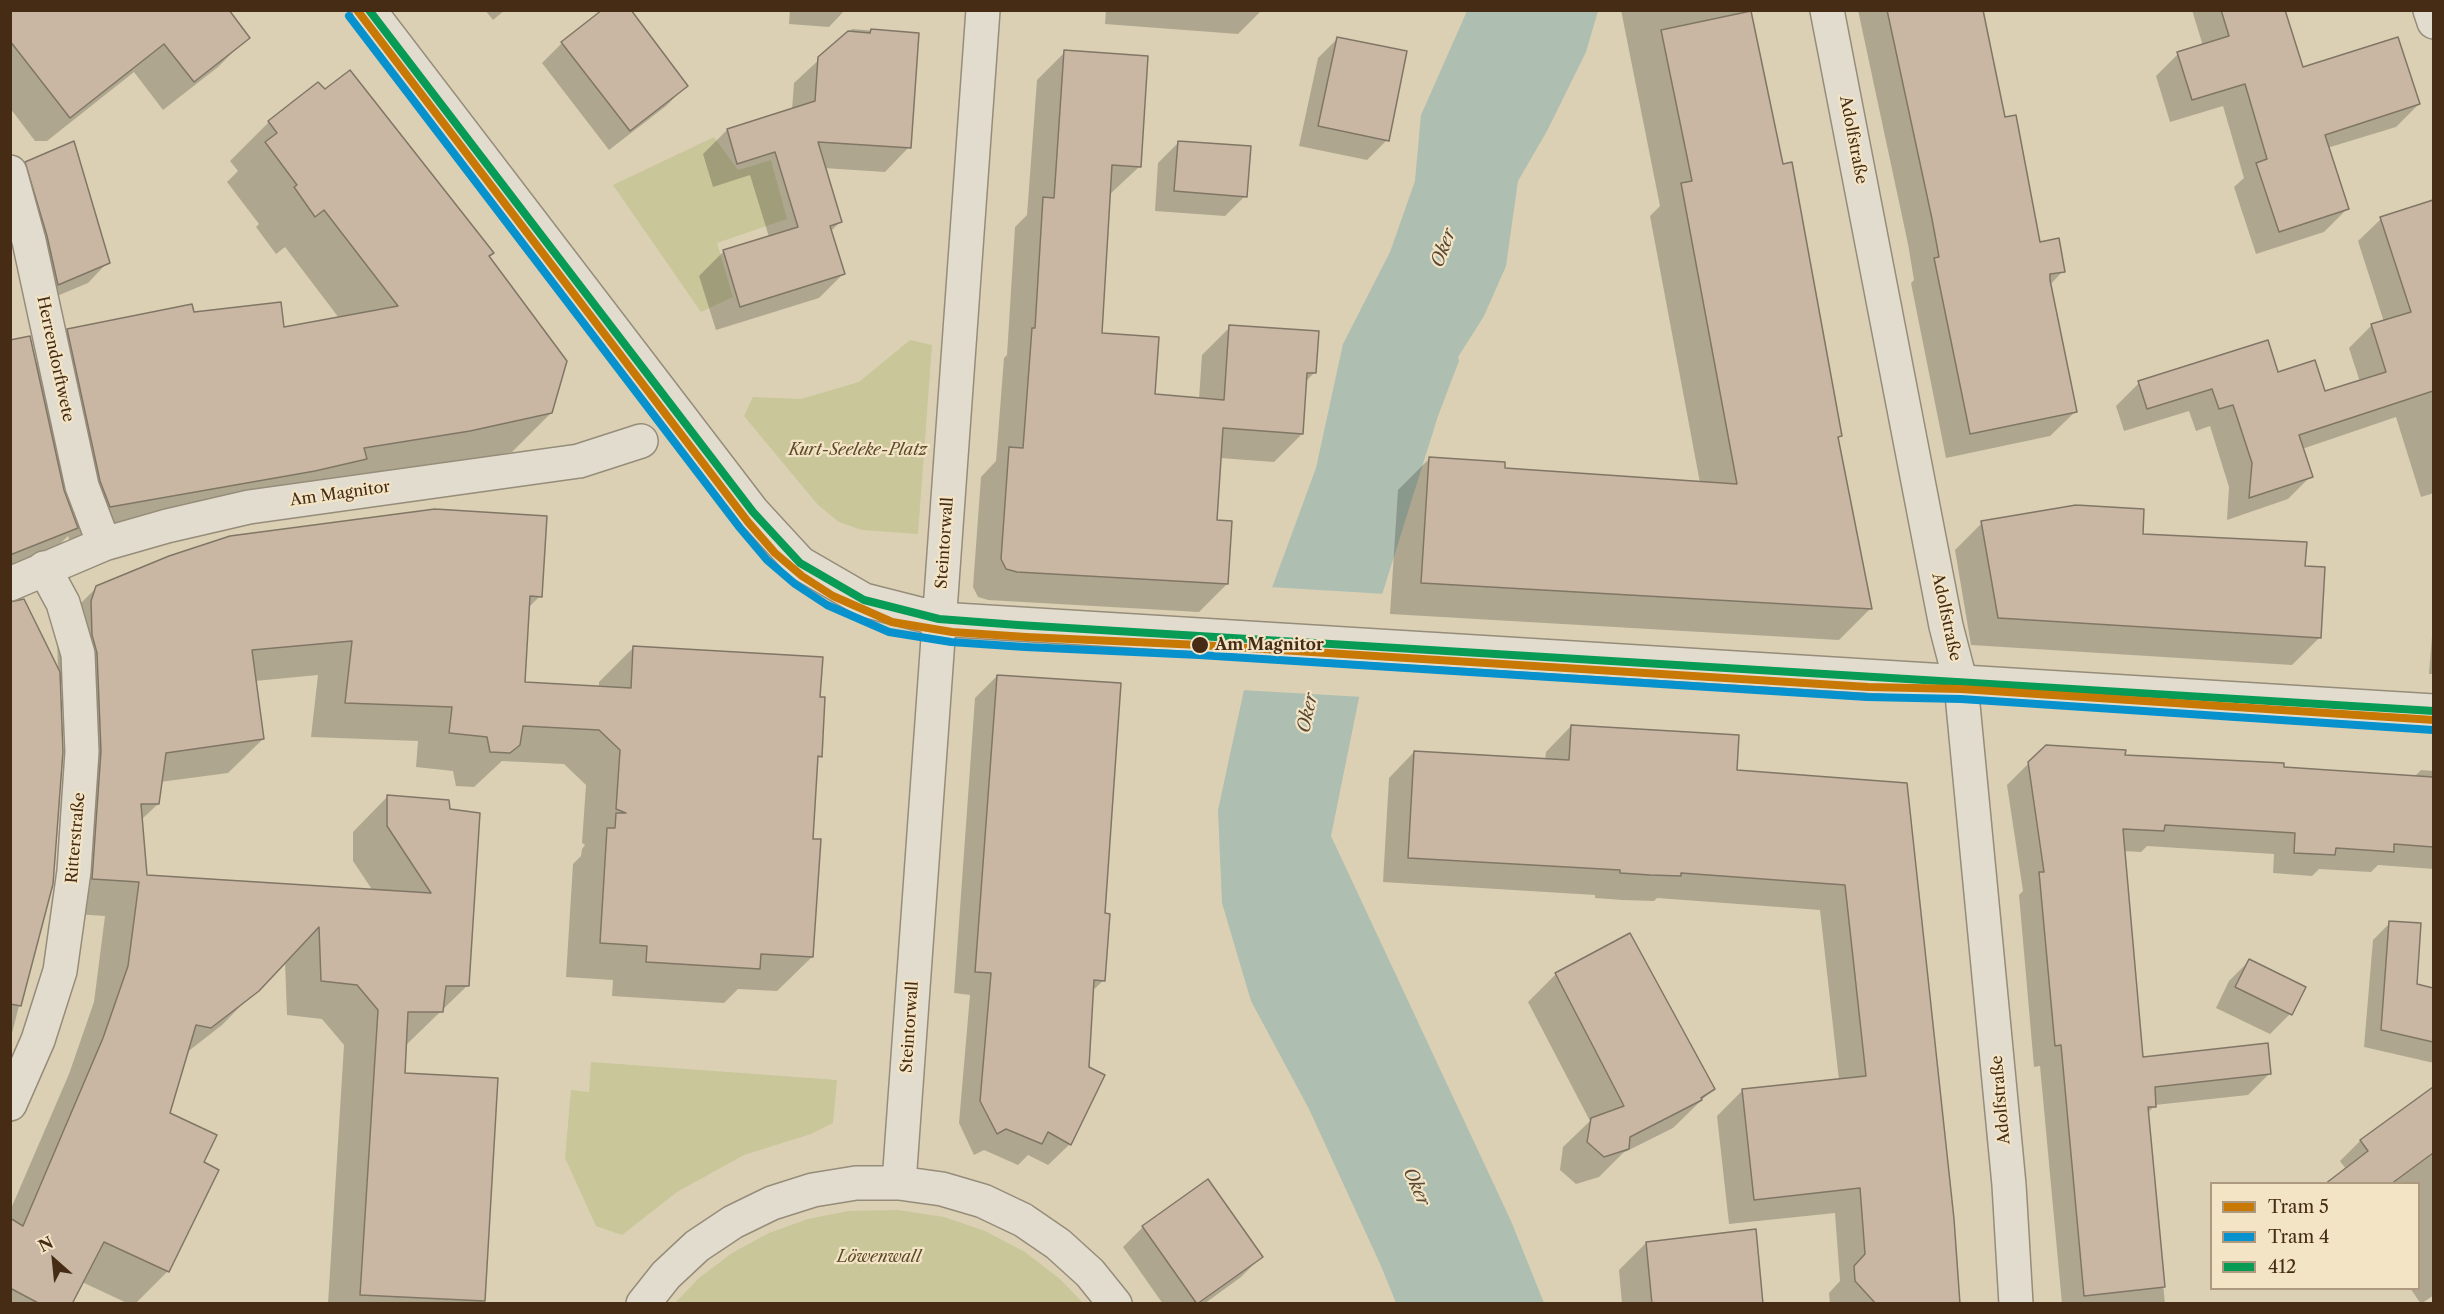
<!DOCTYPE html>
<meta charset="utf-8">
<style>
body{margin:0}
#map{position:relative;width:2444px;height:1314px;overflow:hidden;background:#dbd0b4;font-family:"Libre Caslon Text",serif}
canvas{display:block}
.frame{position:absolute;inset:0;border:12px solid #462b15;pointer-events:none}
.legend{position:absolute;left:2210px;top:1182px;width:210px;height:108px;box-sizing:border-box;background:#f2e4c4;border:2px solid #ad9a7e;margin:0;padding:8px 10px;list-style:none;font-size:18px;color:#462b15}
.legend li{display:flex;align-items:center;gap:12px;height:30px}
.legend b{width:30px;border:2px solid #ad9a7e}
.north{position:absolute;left:24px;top:1230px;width:60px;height:60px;-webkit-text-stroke:4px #f2e4c4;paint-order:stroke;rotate:333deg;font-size:16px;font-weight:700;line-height:24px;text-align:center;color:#462b15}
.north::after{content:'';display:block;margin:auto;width:21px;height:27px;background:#462b15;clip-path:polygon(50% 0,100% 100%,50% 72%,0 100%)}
</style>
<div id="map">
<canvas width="2444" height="1314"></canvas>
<div class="frame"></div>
<ul class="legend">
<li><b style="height:8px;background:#c87805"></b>Tram 5</li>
<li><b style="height:8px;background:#0792ce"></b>Tram 4</li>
<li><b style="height:8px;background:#079b55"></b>412</li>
</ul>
<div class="north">N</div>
</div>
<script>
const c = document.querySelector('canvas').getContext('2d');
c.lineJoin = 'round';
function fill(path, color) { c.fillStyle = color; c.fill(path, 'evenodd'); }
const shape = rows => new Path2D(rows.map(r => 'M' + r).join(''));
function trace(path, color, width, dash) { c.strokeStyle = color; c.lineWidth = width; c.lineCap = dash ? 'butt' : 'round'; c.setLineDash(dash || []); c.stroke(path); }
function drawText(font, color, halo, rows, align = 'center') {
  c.font = font + ' "Libre Caslon Text",serif'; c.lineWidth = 4.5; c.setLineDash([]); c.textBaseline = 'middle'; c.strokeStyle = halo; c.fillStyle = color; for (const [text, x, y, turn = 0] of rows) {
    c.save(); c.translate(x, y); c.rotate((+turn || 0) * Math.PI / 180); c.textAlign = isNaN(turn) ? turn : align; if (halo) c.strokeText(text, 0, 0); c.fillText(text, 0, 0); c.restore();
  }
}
fill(shape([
 [714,137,738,170,771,160,787,219,717,243,733,297,701,312,613,185],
 [910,340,932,345,918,534,862,530,839,522,818,505,744,416,753,397,801,399,859,382],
 [591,1062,837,1080,833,1123,811,1134,744,1155,677,1192,622,1235,596,1226,565,1158,571,1090,589,1092],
 [898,1210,944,1217,985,1231,1025,1252,1060,1279,1083,1303,675,1303,699,1278,732,1253,769,1233,808,1219,848,1211]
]), '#c9c699');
fill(shape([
 [1467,11,1598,11,1586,52,1547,131,1518,181,1506,266,1484,316,1458,357,1459,361,1438,416,1376,614,1331,836,1511,1221,1544,1303,1396,1303,1381,1266,1309,1109,1251,1001,1222,903,1218,810,1247,676,1266,604,1316,468,1343,344,1390,252,1415,181,1421,115]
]), '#aebeb0');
fill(shape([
 [1269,587,1386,594,1379,615,1363,697,1241,690]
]), '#dbd0b4');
fill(shape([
 [10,10,248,37,218,67,163,110,134,72,47,141,35,141,10,108],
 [485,10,505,10,493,20],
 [790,10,845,10,829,27,789,24],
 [1106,10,1262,10,1238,34,1105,24],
 [1621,10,1750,10,1840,436,1837,439,1871,608,1839,640,1390,614,1398,490,1429,459,1503,470,1700,483,1650,216,1660,206],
 [1858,10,1982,10,2004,119,2039,244,2063,271,2050,285,2075,412,2050,436,1946,458,1911,283,1914,280,1908,244],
 [2192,10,2284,10,2302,69,2419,104,2396,127,2327,148,2347,209,2324,232,2256,254,2234,187,2244,178,2223,106,2170,122,2156,76,2178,54,2203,46],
 [852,29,917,34,909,147,885,172,824,168,840,222,830,232,843,274,819,298,716,330,699,276,724,251,769,237,750,175,713,187,703,154,727,130,792,110,794,83],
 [1338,38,1387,140,1367,160,1299,146,1318,58],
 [562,43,686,86,666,106,609,150,542,63],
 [1065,52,1139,167,1109,195,1100,334,1153,395,1199,399,1202,355,1230,327,1314,373,1305,382,1302,434,1274,462,1220,458,1216,521,1227,584,1199,612,988,600,978,597,973,587,981,477,996,461,1004,358,1007,355,1015,227,1027,215,1037,80],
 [325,91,487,257,551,413,512,452,71,545,68,536,47,557,10,572,10,342,35,364,68,331,193,313,283,329,339,318,285,247,276,254,256,227,259,224,227,182,238,171,230,161,269,122],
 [1178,143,1245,196,1225,216,1155,211,1158,163],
 [26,164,108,262,88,283,38,304,10,179],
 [2434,202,2434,493,2421,497,2396,417,2302,449,2311,476,2288,499,2227,520,2229,487,2210,426,2196,431,2189,411,2124,431,2116,406,2139,383,2277,373,2324,393,2360,382,2349,348,2372,325,2384,322,2358,241,2381,219],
 [1982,523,2141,535,2304,568,2320,637,2292,665,1971,645,1955,550],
 [97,587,540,596,528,608,523,683,599,688,599,682,634,647,819,698,820,756,816,760,811,840,812,957,777,991,738,989,724,1003,612,996,613,980,566,977,573,864,581,856,582,849,585,845,582,843,586,785,564,764,502,761,474,787,456,786,453,771,416,767,418,741,311,737,318,675,255,681,263,739,228,773,160,782,158,804,141,820,145,877,373,891,353,861,353,832,387,797,447,802,467,986,405,1046,404,1074,483,1300,480,1304,328,1304,344,1045,322,1019,287,1015,285,961,222,1025,186,1053,168,1114,202,1162,168,1271,135,1304,129,1304,82,1282,71,1304,10,1304,10,1211,69,1074,94,1002,105,916,58,913,67,787,63,688,60,679,54,869,10,1041,10,620,58,671,57,637,62,622],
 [2434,611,2434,674,2429,674],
 [997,676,1103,915,1104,980,1091,992,1070,1144,1048,1165,1028,1155,1018,1165,984,1150,974,1155,959,1123,970,995,954,993,975,698],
 [1571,726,1735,771,1905,784,1959,1304,1830,1304,1829,1293,1840,1281,1835,1213,1729,1224,1717,1116,1743,1090,1839,1080,1820,910,1657,898,1654,901,1623,900,1595,898,1595,895,1383,882,1389,778,1414,752,1545,760,1546,752],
 [2124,757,2414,777,2421,770,2434,771,2434,869,2378,865,2371,872,2319,869,2312,876,2273,873,2274,854,2147,846,2141,852,2123,851,2141,1059,2270,1073,2248,1095,2155,1105,2147,1114,2165,1304,2062,1304,2040,1066,2034,1067,2019,895,2023,891,2007,785,2029,763],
 [2390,923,2415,985,2434,990,2434,1063,2364,1047,2373,940],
 [2249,961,2290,1014,2270,1034,2216,1008,2229,981],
 [1556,974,1713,1089,1673,1128,1623,1153,1599,1177,1576,1184,1560,1170,1563,1147,1590,1121,1528,1002],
 [2434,1089,2434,1295,2421,1304,2410,1288,2418,1288,2418,1184,2328,1184,2346,1169,2340,1161,2360,1141],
 [1143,1227,1261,1257,1241,1277,1204,1304,1163,1304,1123,1247],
 [1646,1243,1761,1304,1622,1304,1619,1270]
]), '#0003');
const building = shape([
 [10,10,229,10,250,38,194,82,164,44,70,118,10,41,10,10],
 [602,10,631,10,688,86,630,131,561,42,602,10],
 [1887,10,1983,10,2005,117,2016,115,2040,242,2059,238,2065,272,2050,274,2050,280,2077,412,1970,434,1934,258,1939,257,1932,219,1887,10],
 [2221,10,2285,10,2303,67,2398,37,2420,104,2325,135,2349,209,2279,232,2256,163,2267,159,2245,84,2192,100,2177,52,2229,36,2221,10],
 [1751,11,1783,164,1792,162,1842,436,1838,437,1872,609,1421,583,1429,457,1505,462,1505,468,1737,484,1681,183,1692,181,1661,30,1751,11],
 [871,29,919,33,911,148,818,142,842,222,830,226,845,274,740,307,723,250,798,227,775,152,737,164,727,129,815,101,818,57,848,31,870,33,871,29],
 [1337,37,1407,51,1389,141,1318,126,1337,37],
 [1064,50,1148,56,1141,167,1112,165,1102,333,1159,337,1155,394,1224,400,1229,325,1319,331,1316,373,1307,373,1303,434,1223,428,1217,520,1232,521,1228,584,1017,572,1006,569,1001,559,1009,447,1023,448,1032,328,1035,328,1043,197,1054,198,1064,50],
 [350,70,494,253,489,256,567,361,552,413,470,431,364,448,367,459,315,471,110,507,100,481,67,329,192,304,194,312,281,302,284,327,398,306,324,210,315,217,294,187,297,185,265,142,277,133,268,121,318,82,325,89,350,70],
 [74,141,110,263,58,285,47,236,25,162,74,141],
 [1178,141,1251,146,1247,197,1174,191,1178,141],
 [2433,200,2433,391,2299,435,2313,477,2249,498,2252,463,2233,405,2219,409,2212,389,2147,409,2138,381,2268,340,2278,372,2315,360,2325,391,2386,372,2371,324,2411,312,2380,217,2433,200],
 [30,336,64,490,78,528,10,555,10,340,30,336],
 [2076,505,2144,509,2143,534,2307,542,2305,566,2325,567,2321,638,1998,618,1981,521,2076,505],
 [435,509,547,516,542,597,530,596,525,682,631,688,633,646,823,657,820,697,825,697,822,757,818,756,813,839,821,839,813,957,761,954,760,969,646,962,647,946,600,943,607,828,615,828,616,813,626,813,616,809,620,750,599,730,523,726,520,745,510,753,490,752,487,737,449,733,452,707,345,703,352,641,252,650,264,739,166,753,159,804,141,804,147,875,431,893,387,826,387,795,449,800,450,809,480,813,469,986,446,986,443,1012,408,1012,405,1073,498,1078,485,1301,360,1295,378,1010,357,985,321,981,319,927,259,991,211,1028,196,1025,170,1113,217,1135,204,1162,219,1170,169,1272,104,1242,72,1304,40,1304,10,1288,10,1218,23,1226,103,1038,128,966,139,882,92,879,101,751,97,653,92,635,91,601,96,586,169,556,230,536,435,509],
 [24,599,60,672,63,752,53,884,21,1006,10,1004,10,602,24,599],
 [997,675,1121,683,1105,913,1110,914,1105,981,1094,980,1089,1067,1105,1075,1071,1145,1048,1132,1042,1144,1006,1129,997,1134,980,1101,991,973,975,972,997,675],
 [1571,725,1739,735,1737,770,1907,783,1954,1219,1960,1304,1876,1304,1855,1281,1854,1266,1865,1254,1860,1188,1754,1200,1742,1089,1866,1076,1845,885,1681,873,1681,876,1650,875,1620,873,1620,870,1408,858,1414,751,1569,760,1571,725],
 [2046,745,2126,750,2125,755,2284,763,2284,767,2433,777,2433,847,2394,844,2394,852,2336,848,2335,855,2294,853,2295,833,2165,825,2164,831,2123,829,2143,1057,2268,1043,2271,1074,2155,1087,2156,1107,2148,1107,2165,1287,2084,1296,2061,1045,2055,1046,2039,872,2044,872,2028,762,2046,745],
 [2389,921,2421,923,2417,984,2433,988,2433,1042,2381,1030,2389,921],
 [1630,933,1715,1089,1701,1098,1702,1100,1630,1137,1629,1149,1604,1157,1587,1142,1591,1118,1624,1106,1555,973,1630,933],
 [2249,959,2306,987,2292,1015,2235,987,2249,959],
 [2433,1087,2433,1153,2391,1184,2325,1184,2368,1151,2360,1140,2433,1087],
 [1208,1179,1263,1257,1197,1304,1142,1226,1208,1179],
 [1756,1229,1763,1304,1652,1304,1646,1242,1756,1229]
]);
fill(building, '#c9b7a4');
trace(building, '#807665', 1.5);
const pedestrian = shape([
 [10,172,29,241,82,486,104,544],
 [10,584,104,544,167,526,249,507,579,461,641,441]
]);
const minor = shape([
 [369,10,753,512,800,563,864,600,939,619],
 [1827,10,1946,626,1961,684,2009,1185,2016,1304],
 [2430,10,2434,22],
 [10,1104,38,1040,60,971,74,871,82,752,78,654,63,603,44,568],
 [899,1183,983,10],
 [643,1304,666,1275,697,1246,733,1222,772,1203,813,1190,856,1183,899,1183,942,1189,983,1201,1023,1220,1058,1244,1090,1273,1115,1304]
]);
const tertiary = shape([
 [939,619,2434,711]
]);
trace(pedestrian, '#968c7a', 36);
trace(minor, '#968c7a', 36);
trace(tertiary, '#968c7a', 36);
trace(pedestrian, '#e2dcce', 33);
trace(minor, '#e2dcce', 33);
trace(tertiary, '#e2dcce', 33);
trace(shape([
 [369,10,753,512,800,563,864,600,939,619,1018,625,2434,711]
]), '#079b55', 8);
trace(shape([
 [357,10,748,522,775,553,802,576,833,596,892,622,952,632,1026,637,1200,645,1868,687,1961,689,2434,720]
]), '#c87805', 8);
trace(shape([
 [349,16,740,528,767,560,795,584,827,605,889,632,951,642,1025,647,1199,655,1867,697,1961,699,2433,730]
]), '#0792ce', 8);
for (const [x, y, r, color] of [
 [1200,645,9,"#462b15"]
]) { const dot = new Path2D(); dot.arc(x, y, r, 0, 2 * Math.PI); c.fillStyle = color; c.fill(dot); trace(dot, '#f2e4c4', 2); }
drawText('16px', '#462b15', '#f2e4c4', [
 ["Adolfstraße",1853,140,79],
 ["Herrendorftwete",55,359,78],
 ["Am Magnitor",340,494,-8],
 ["Steintorwall",945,543,-86],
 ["Adolfstraße",1946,617,78],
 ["Ritterstraße",76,838,-85],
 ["Steintorwall",910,1027,-86],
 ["Adolfstraße",2001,1100,-95]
]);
drawText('italic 16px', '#5d482b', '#f2e4c4', [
 ["Kurt-Seeleke-Platz",858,450],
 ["Löwenwall",879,1257]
]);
drawText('bold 16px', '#462b15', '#f2e4c4', [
 ["Am Magnitor",1215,645]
], 'left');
drawText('italic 18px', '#574734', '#f2e4c4', [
 ["Oker",1444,248,-70],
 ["Oker",1308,713,-78],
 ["Oker",1416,1187,66]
]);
</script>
